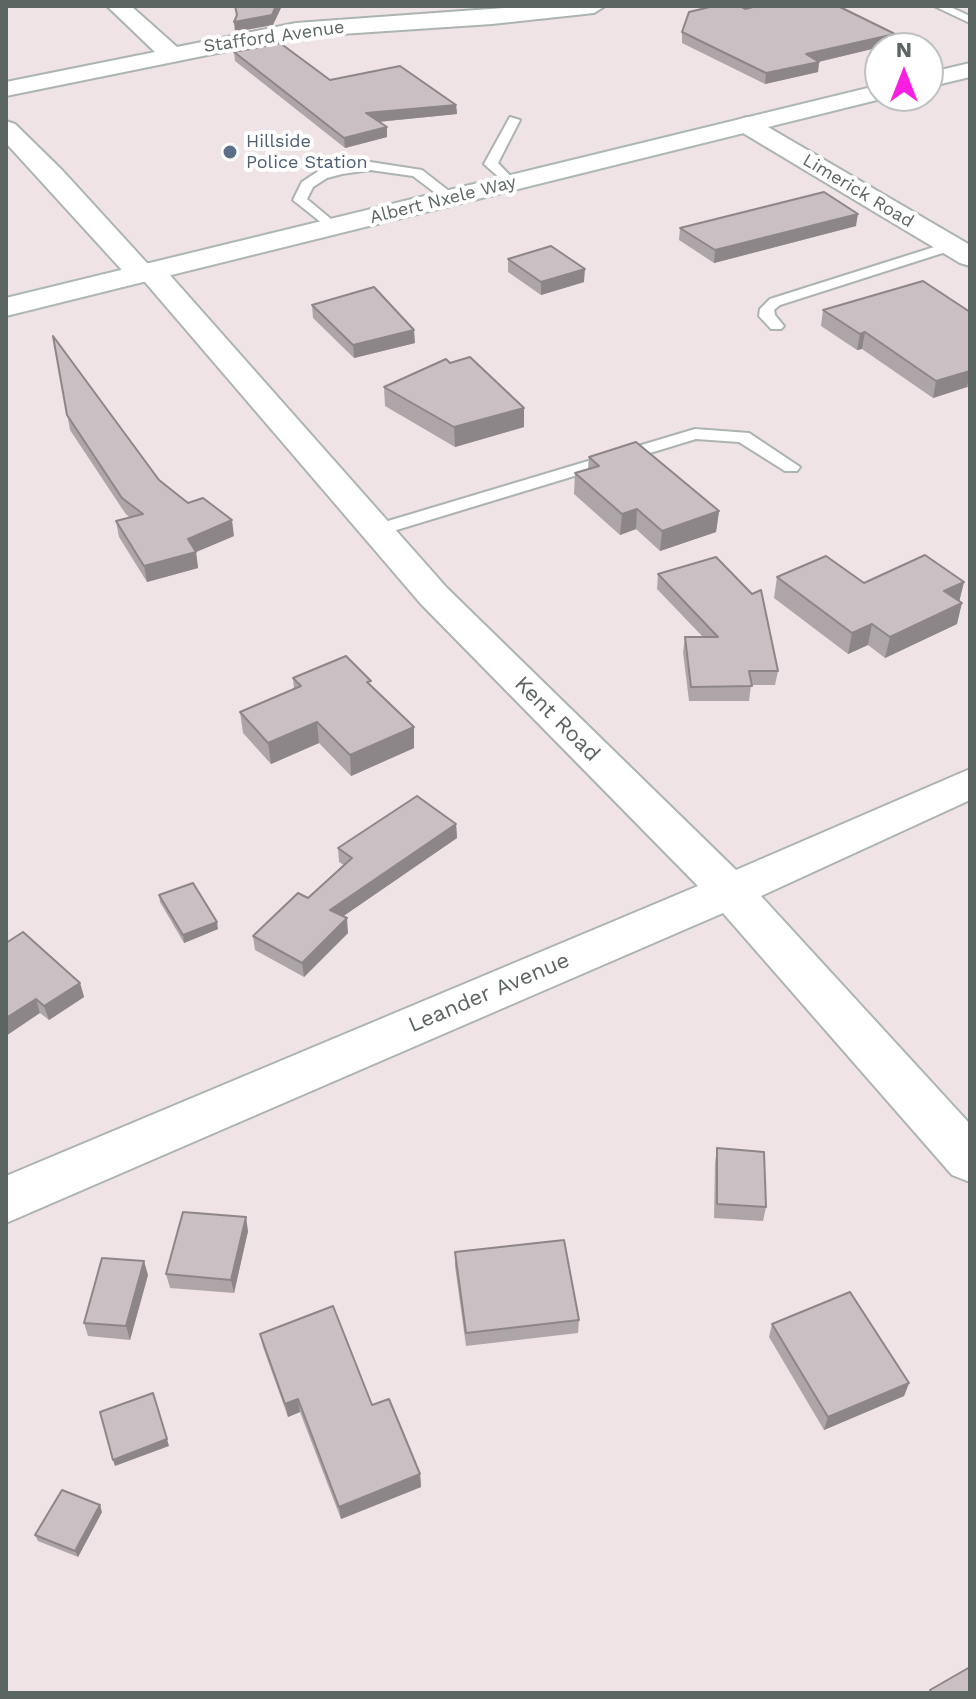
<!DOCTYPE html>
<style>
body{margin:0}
#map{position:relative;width:976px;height:1699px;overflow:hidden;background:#efe3e5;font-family:"Work Sans",sans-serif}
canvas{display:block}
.frame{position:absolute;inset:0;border:8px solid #5b6561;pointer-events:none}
.north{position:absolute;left:864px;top:32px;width:80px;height:80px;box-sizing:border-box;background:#fff;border:2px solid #bdc1c0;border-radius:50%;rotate:0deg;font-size:22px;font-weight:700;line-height:32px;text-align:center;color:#5b6561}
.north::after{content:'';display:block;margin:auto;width:28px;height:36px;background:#f81fe3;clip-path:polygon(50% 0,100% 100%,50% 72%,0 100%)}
</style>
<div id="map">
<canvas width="976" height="1699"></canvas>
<div class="frame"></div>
<div class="north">N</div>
</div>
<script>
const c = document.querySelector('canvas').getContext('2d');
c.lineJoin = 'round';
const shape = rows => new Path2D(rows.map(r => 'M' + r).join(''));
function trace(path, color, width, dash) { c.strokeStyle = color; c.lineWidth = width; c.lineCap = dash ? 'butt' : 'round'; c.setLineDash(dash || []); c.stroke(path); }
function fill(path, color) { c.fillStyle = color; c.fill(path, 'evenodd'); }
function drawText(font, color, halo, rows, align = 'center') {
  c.font = font + ' "Work Sans",sans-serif'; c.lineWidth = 8; c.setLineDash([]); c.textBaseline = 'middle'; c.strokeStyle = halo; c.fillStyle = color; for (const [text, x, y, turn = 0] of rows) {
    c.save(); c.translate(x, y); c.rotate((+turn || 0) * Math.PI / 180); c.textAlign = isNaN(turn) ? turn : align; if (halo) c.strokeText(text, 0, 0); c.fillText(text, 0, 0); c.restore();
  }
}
const lane = shape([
 [934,6,948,6,970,16,970,23,934,6],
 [510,117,520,120,498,163,517,183,510,187,484,164,510,117],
 [370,162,422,170,458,198,446,201,413,176,370,170,342,174,327,178,313,187,307,199,337,224,339,227,332,231,293,200,302,182,317,172,370,162],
 [950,242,955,243,955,249,780,305,774,310,775,315,784,326,781,329,771,329,759,316,760,309,770,299,950,242],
 [695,429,749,433,800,467,797,471,785,471,739,442,696,439,380,535,374,536,365,531,368,527,695,429]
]);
const street = shape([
 [107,6,131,6,177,47,296,23,532,6,605,6,594,13,492,24,296,37,6,96,6,82,155,52,107,6],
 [747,117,756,120,970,245,970,266,960,263,738,130,734,125,738,120,747,117],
 [6,121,15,124,62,170,147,263,161,265,447,588,736,870,970,769,970,800,761,896,970,1124,970,1182,952,1175,723,913,6,1223,6,1176,698,886,421,604,145,282,131,280,6,143,6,121]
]);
const secondary = shape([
 [970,63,970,77,928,87,928,73,970,63],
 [880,85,880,96,889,97,6,316,6,298,880,85]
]);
trace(lane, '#acb4b2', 4);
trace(street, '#acb4b2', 4);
trace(secondary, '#adb7b4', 4);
fill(lane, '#fff');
fill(street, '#fff');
fill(secondary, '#fff');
fill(shape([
 [745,9,893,44,819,62,818,72,765,84,682,43,682,32],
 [234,52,330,80,456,105,457,114,378,122,387,137,345,148,235,61],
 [856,226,714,263,679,240,680,228],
 [508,259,584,282,541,295,508,272],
 [312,305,415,343,354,358,313,318],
 [823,310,970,312,970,389,967,387,933,398,862,349,857,350,821,326],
 [53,336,159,480,188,503,234,536,196,552,198,568,147,582,119,537,116,521,130,518,125,513,70,430],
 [384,387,524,427,455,447,385,406],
 [589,457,719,511,716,532,660,551,636,529,620,535,574,494,575,473,588,469],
 [658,574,778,671,775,685,751,685,749,701,689,701,683,652,685,637,703,637,657,589],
 [777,577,864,583,964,582,959,602,957,624,885,658,868,645,848,654,774,598],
 [293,678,371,687,414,748,351,776,319,743,271,764,243,733,240,712,294,689],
 [456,824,457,838,343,916,348,933,304,977,255,950,253,936,308,898,344,865,339,862,338,848],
 [159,895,218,929,184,943,160,902],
 [6,943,80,983,84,997,49,1020,40,1013],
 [717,1148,766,1207,763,1221,714,1218,715,1163],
 [248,1231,234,1293,170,1288,166,1274],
 [455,1252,579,1320,578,1333,466,1346,455,1266],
 [148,1275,130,1340,88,1336,84,1323],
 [772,1324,909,1383,904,1396,824,1430,769,1337],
 [260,1334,372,1405,420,1474,421,1487,341,1519,300,1412,288,1417,263,1347],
 [102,1512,78,1557,38,1541,35,1535]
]), '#aea5a8');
fill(shape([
 [276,6,282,6,273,25,235,32,234,22],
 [895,34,893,44,817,62,819,62,818,72,765,84,766,73,806,54],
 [456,105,457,114,366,123,366,113],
 [387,127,387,137,345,148,344,138],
 [858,214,856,226,714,263,715,250],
 [585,269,584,282,541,295,541,282],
 [414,330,415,343,354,358,353,345],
 [865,332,862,349,857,350,860,334],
 [970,371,967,387,933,398,936,381],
 [524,408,524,427,455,447,454,427],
 [637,509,636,529,620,535,622,514],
 [719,511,716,532,660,551,662,531],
 [232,520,234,536,196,552,198,568,147,582,144,566,188,539],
 [964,582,959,602,944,591],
 [962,603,957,624,885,658,890,637],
 [872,624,868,645,848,654,852,633],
 [317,722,319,743,271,764,268,743],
 [414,727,414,748,351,776,350,755],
 [456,824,457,838,332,924,330,910],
 [347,918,348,933,304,977,302,963],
 [217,922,218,929,184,943,183,935],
 [80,983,84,997,49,1020,44,1006],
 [36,999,40,1013,6,1036,6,1018],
 [246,1217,248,1231,234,1293,231,1280],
 [144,1261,148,1275,130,1340,126,1326],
 [909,1383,904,1396,824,1430,828,1417],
 [298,1399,300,1412,288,1417,285,1404],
 [167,1439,169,1446,115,1466,113,1460],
 [420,1474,421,1487,341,1519,339,1507],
 [100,1505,102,1512,78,1557,75,1551]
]), '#8d8688');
const building = shape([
 [235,6,276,6,272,15,234,22,237,15,235,6],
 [714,6,740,6,745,9,757,6,838,6,895,34,806,54,819,62,766,73,682,32,689,12,714,6],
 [280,43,330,80,400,66,456,105,366,113,387,127,344,138,234,52,280,43],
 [824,192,858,214,715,250,680,228,824,192],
 [551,246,585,269,541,282,508,259,551,246],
 [923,281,970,312,970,371,936,381,865,332,860,334,823,310,923,281],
 [374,287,414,330,353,345,312,305,374,287],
 [53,336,159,480,188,503,203,498,232,520,188,539,196,552,144,566,116,521,143,514,122,498,67,415,53,336],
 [470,357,524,408,454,427,384,387,446,359,450,363,470,357],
 [636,442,719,511,662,531,637,509,622,514,575,473,599,466,589,457,636,442],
 [925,555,964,582,944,591,962,603,890,637,872,624,852,633,777,577,826,556,864,583,925,555],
 [716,557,752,594,761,590,778,671,749,671,752,686,691,687,685,637,718,637,658,574,716,557],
 [346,656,371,681,367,682,414,727,350,755,317,722,268,743,240,712,301,686,293,678,346,656],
 [417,796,456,824,330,910,347,918,302,963,253,936,298,893,308,898,352,858,338,848,417,796],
 [193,883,217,922,183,935,159,895,193,883],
 [23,932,80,983,44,1006,36,999,6,1018,6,943,23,932],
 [717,1148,764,1152,766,1207,717,1204,717,1148],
 [183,1212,246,1217,231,1280,166,1274,183,1212],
 [564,1240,579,1320,466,1333,455,1252,564,1240],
 [102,1258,144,1261,126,1326,84,1323,102,1258],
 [850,1292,909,1383,828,1417,772,1324,850,1292],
 [333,1306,372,1405,389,1399,420,1474,339,1507,298,1399,285,1404,260,1334,333,1306],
 [153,1393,167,1439,113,1460,100,1412,153,1393],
 [62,1490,100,1505,75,1551,35,1535,62,1490],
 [970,1667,970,1693,932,1693,930,1690,970,1667]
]);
fill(building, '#cac0c3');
trace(building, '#8d8688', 2);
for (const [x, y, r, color] of [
 [230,152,8,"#5c6f8a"]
]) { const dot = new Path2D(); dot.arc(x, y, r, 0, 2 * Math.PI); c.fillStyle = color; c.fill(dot); trace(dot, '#fff', 3); }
drawText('18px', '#5b6561', '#fff', [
 ["Stafford Avenue",274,37,-8],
 ["Limerick Road",858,191,31],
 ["Albert Nxele Way",443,200,-14]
]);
drawText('18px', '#4e5e75', '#fff', [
 ["Hillside",246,142],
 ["Police Station",246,163]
], 'left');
drawText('22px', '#5b6561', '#fff', [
 ["Kent Road",557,719,45],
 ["Leander Avenue",489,993,-23]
]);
</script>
